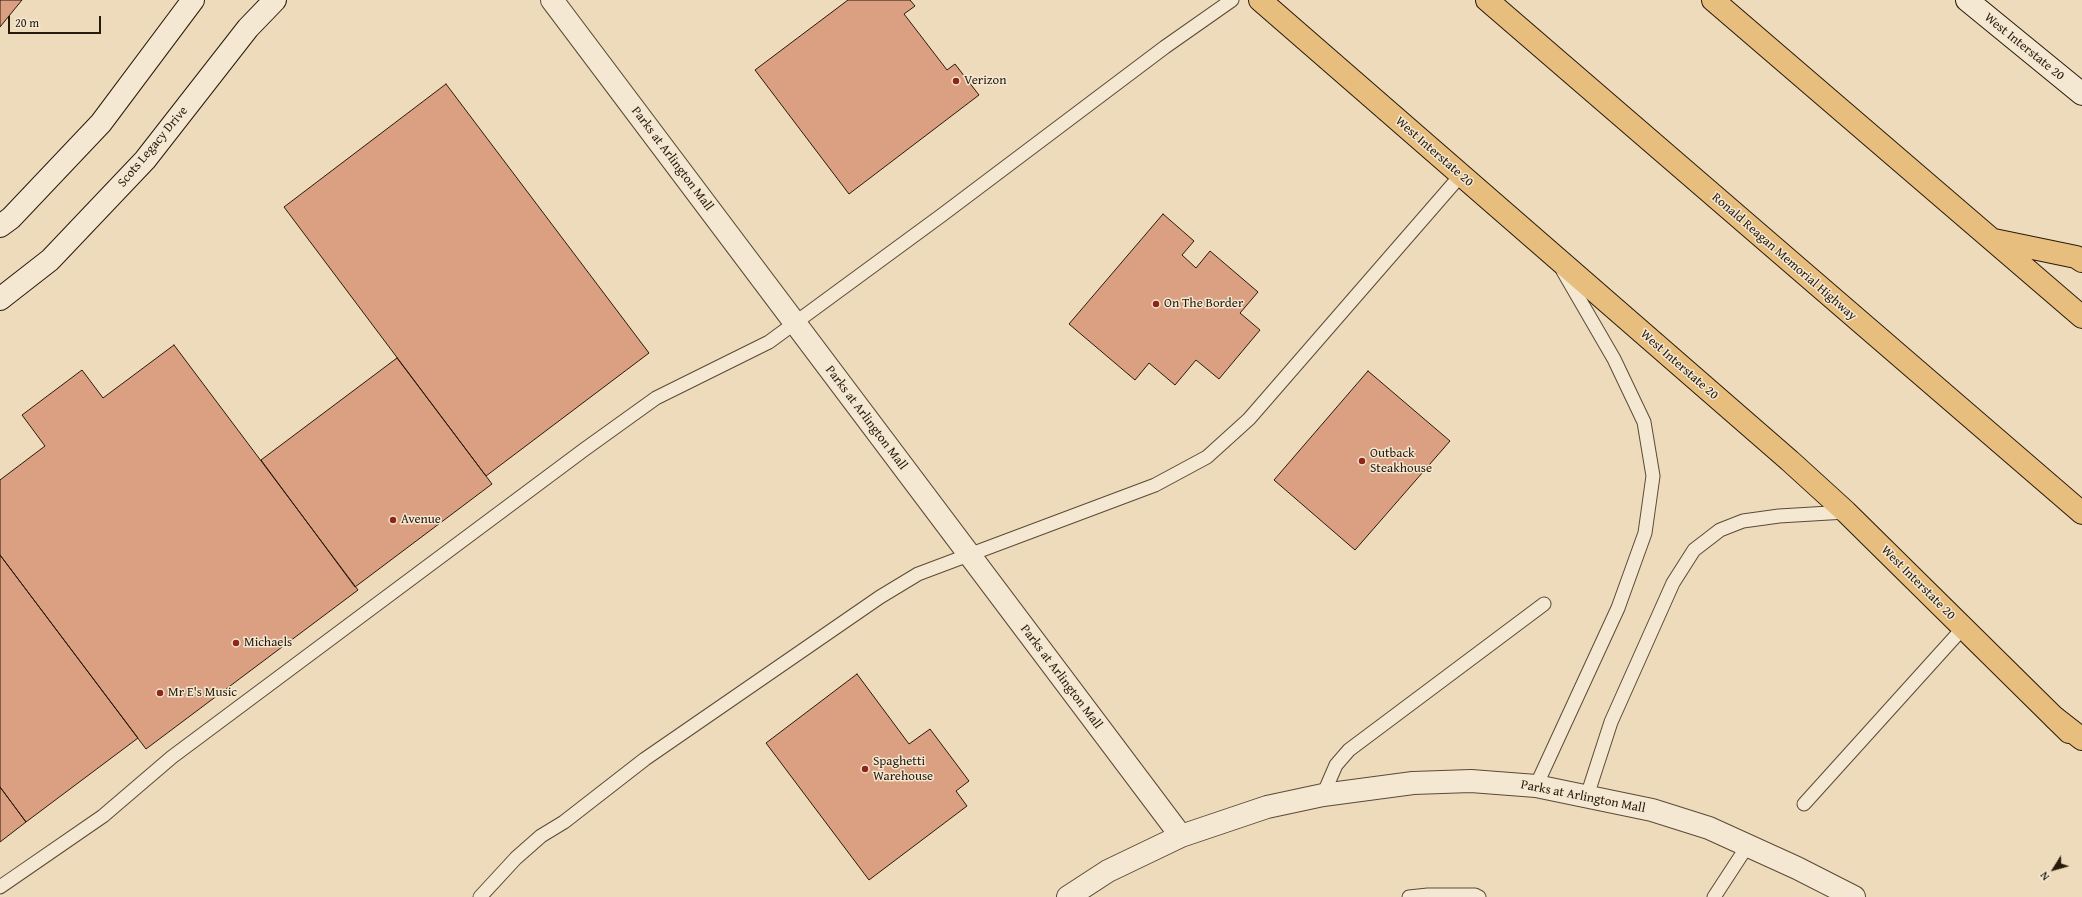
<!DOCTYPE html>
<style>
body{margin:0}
#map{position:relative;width:2082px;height:897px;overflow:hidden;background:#eedbbc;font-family:"Gentium Book Plus",serif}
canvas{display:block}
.north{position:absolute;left:2034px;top:849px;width:40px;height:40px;-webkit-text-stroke:3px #f4e8d3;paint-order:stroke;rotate:233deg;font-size:11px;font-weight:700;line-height:16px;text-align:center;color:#281a0a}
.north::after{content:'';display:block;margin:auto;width:14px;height:18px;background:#281a0a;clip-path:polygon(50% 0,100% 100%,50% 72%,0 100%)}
.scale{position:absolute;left:8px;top:16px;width:93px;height:18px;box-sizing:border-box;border:2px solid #281a0a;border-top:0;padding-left:5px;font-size:12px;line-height:14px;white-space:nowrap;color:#281a0a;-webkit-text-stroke:3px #f4e8d3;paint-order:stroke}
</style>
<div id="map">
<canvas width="2082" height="897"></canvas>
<div class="north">N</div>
<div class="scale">20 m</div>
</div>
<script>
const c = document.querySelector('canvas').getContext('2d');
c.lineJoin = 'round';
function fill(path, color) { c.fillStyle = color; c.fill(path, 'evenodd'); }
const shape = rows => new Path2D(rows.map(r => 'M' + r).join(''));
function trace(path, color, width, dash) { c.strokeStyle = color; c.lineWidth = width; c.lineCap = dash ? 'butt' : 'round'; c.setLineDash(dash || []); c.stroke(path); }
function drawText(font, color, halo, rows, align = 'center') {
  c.font = font + ' "Gentium Book Plus",serif'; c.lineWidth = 3; c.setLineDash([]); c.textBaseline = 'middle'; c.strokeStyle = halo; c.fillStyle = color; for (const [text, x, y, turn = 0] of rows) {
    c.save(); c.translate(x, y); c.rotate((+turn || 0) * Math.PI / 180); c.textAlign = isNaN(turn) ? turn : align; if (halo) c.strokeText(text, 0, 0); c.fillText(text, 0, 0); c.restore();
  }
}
const building = shape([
 [0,0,22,0,0,27,0,0],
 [848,0,910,0,915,6,904,14,947,70,955,64,979,95,849,194,755,70,848,0],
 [446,84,649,353,486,476,284,207,446,84],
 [1163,214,1194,241,1182,255,1196,268,1210,251,1258,292,1240,313,1260,330,1219,379,1196,360,1175,385,1149,363,1135,380,1069,324,1163,214],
 [174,345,358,590,146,749,0,555,0,480,45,446,22,415,82,370,103,398,174,345],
 [397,358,492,484,355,587,261,460,397,358],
 [1368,371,1450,441,1355,550,1274,480,1368,371],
 [0,555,138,738,26,822,0,787,0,555],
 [857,674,909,744,930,729,969,781,956,791,967,806,869,880,766,743,857,674],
 [0,787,26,822,0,842,0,787]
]);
fill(building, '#db9f81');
trace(building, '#281a0a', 1);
const lane = shape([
 [1536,786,1618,608,1645,533,1653,476,1644,422,1614,359,1563,271],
 [1323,795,1336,765,1349,750,1544,604],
 [1587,796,1611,722,1673,583,1694,550,1720,530,1743,521,1779,516,1846,512],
 [1804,804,1963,628],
 [0,887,103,816,172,757,585,449,656,398,769,342,942,215,1165,47,1232,0],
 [480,897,516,858,541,836,564,822,645,759,880,597,918,574,1155,485,1207,457,1249,419,1461,175],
 [1409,897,1428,895,1475,895,1479,897],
 [1714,897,1748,845]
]);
const street = shape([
 [552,0,1181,836],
 [1068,897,1108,871,1181,836,1267,807,1323,795,1413,783,1471,781,1536,786,1652,810,1709,828,1797,868,1854,897]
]);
const secondary = shape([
 [1967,0,2082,94],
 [0,226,11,218,101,123,193,0],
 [0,299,50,260,145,160,248,28,275,0]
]);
const primary = shape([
 [1260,0,1790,461,1846,512,2069,732]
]);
const highway = shape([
 [1487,0,2082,513],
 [1713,0,2082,317],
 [1994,240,2076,257,2082,261],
 [2055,718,2082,739]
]);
trace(lane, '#5a4a36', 15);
trace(street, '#5a4a36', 24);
trace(secondary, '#281a0a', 24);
trace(primary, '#281a0a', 24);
trace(highway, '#281a0a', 24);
trace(lane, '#f4e8d3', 13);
trace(street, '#f4e8d3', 22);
trace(secondary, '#f4e8d3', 22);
trace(primary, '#e7be7e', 22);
trace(highway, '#e7be7e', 22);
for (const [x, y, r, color] of [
 [956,81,4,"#8f2418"],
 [1156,304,4,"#8f2418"],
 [1362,461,4,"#8f2418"],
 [393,520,4,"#8f2418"],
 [236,643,4,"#8f2418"],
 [160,693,4,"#8f2418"],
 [865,769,4,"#8f2418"]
]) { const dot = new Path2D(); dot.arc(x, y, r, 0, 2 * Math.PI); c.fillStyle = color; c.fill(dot); trace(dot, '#f4e8d3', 1.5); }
drawText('13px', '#281a0a', '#f4e8d3', [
 ["West Interstate 20",2024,47,39],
 ["Scots Legacy Drive",153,147,-50],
 ["West Interstate 20",1434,152,41],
 ["Parks at Arlington Mall",672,159,53],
 ["Ronald Reagan Memorial Highway",1784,257,41],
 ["West Interstate 20",1679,365,41],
 ["Parks at Arlington Mall",866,418,53],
 ["West Interstate 20",1918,583,45],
 ["Parks at Arlington Mall",1061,677,53],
 ["Parks at Arlington Mall",1583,797,11]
]);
drawText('13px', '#281a0a', '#f4e8d3', [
 ["Verizon",964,81],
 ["On The Border",1164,304],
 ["Outback",1370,454],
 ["Steakhouse",1370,469],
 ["Avenue",401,520],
 ["Michaels",244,643],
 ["Mr E's Music",168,693],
 ["Spaghetti",873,762],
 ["Warehouse",873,777]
], 'left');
</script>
